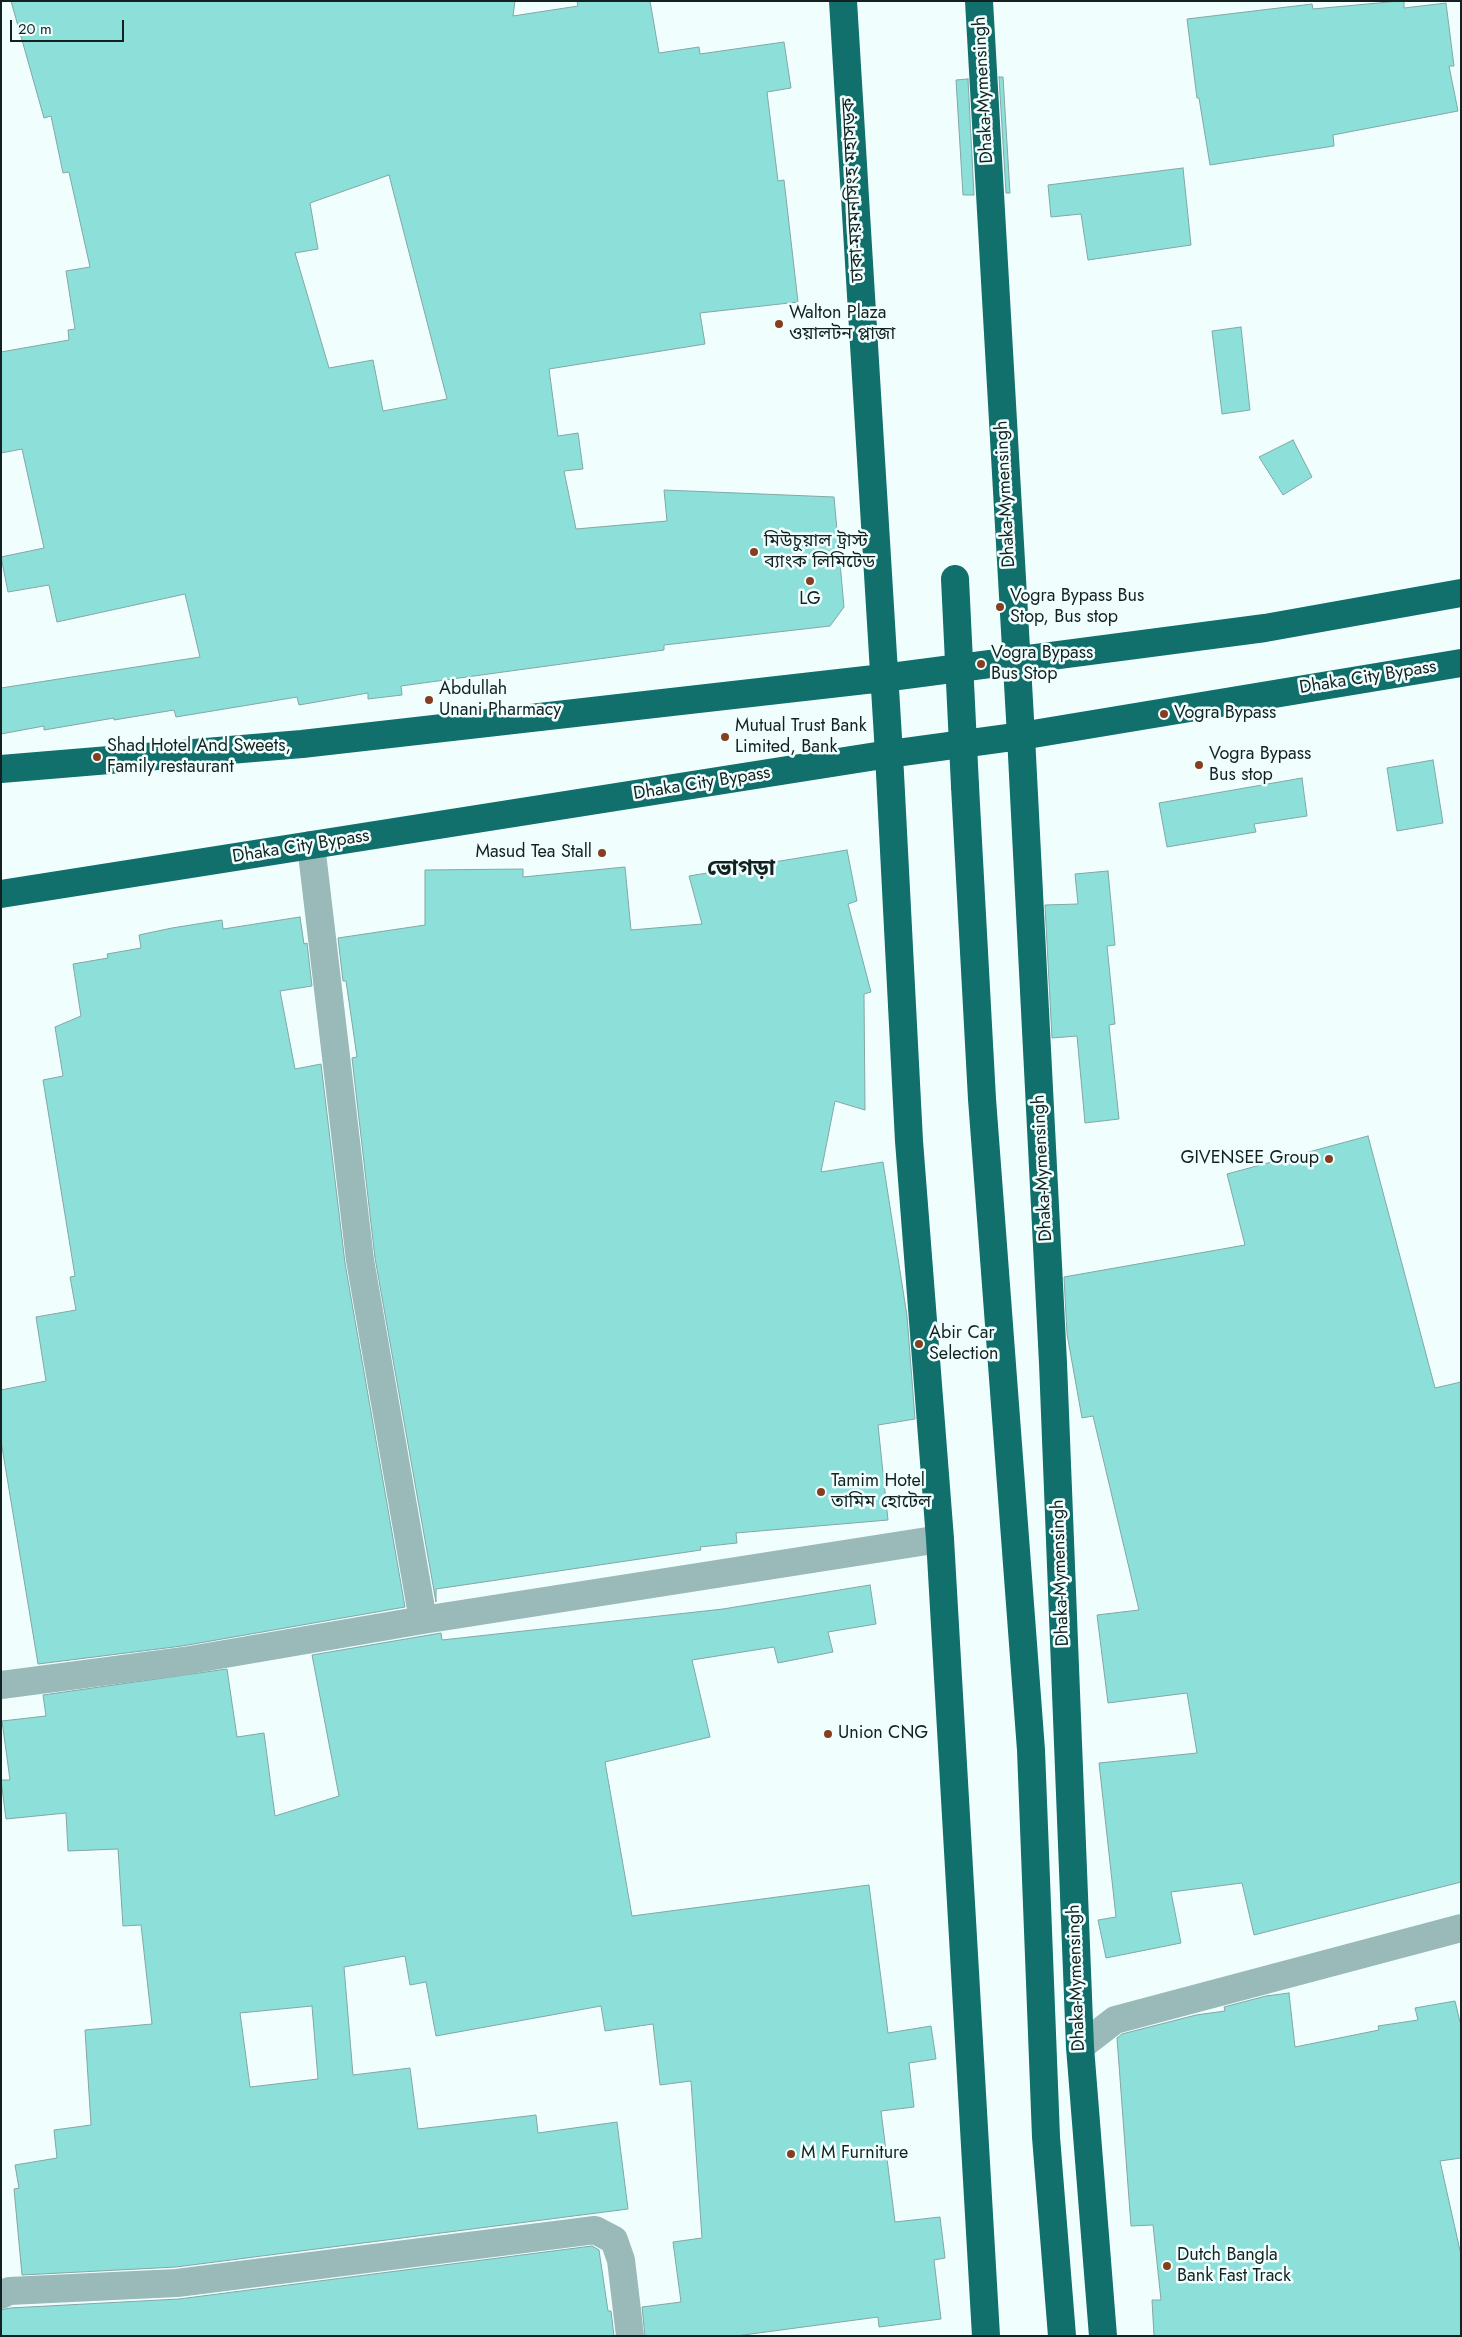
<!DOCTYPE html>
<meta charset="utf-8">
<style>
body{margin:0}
#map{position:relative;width:1462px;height:2337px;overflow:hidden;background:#f0fffe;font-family:Jost,sans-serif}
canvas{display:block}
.frame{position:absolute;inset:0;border:2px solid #132221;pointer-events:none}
.scale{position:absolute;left:10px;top:20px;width:114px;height:22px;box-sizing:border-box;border:2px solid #132221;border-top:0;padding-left:6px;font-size:15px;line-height:18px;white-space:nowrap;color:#132221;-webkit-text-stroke:4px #f0fffe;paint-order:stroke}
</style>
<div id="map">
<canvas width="1462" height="2337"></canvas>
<div class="frame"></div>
<div class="scale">20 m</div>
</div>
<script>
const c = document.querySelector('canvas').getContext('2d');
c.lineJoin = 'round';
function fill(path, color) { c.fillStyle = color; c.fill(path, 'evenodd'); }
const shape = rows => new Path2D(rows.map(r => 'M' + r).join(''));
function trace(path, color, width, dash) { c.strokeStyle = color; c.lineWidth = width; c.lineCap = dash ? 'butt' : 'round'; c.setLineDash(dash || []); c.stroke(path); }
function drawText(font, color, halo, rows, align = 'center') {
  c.font = font + ' Jost,"Noto Sans Bengali",sans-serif'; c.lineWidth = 5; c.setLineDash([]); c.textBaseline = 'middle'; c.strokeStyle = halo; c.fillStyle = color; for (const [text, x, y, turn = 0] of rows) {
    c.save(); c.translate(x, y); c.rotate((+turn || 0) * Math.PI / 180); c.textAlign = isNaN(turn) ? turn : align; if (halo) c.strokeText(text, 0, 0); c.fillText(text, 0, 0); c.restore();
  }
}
const building = shape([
 [11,1,515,1,513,16,578,6,577,1,650,1,659,53,699,47,700,54,784,42,791,88,767,92,778,181,784,180,798,302,700,313,705,344,549,369,558,436,578,433,583,469,564,471,576,529,667,521,664,490,834,497,844,607,830,626,664,645,664,650,401,686,402,695,368,699,368,693,299,705,297,697,176,717,174,710,114,720,114,718,44,730,44,726,1,734,1,688,200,657,185,594,57,622,49,585,8,592,1,557,44,548,22,449,1,453,1,352,69,340,68,330,75,329,66,271,90,267,69,172,63,173,51,116,44,118,11,1],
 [389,175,447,399,383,411,373,360,329,368,295,253,318,249,310,203,389,175],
 [1400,1,1404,1,1404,8,1446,3,1454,66,1449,66,1458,111,1333,135,1334,146,1210,165,1199,98,1197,98,1187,19,1312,4,1313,9,1400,1],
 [999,77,1003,77,1010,193,1006,193,999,77],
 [968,79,974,195,963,195,956,80,968,79],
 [1183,168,1191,245,1088,260,1081,214,1051,217,1048,185,1183,168],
 [1241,327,1250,410,1222,414,1212,331,1241,327],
 [1293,440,1312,477,1283,495,1259,457,1293,440],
 [1433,760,1443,823,1397,831,1387,768,1433,760],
 [1302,778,1307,816,1254,824,1256,832,1167,847,1159,803,1302,778],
 [847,850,857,901,848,904,871,992,864,994,865,1110,835,1101,821,1172,883,1162,907,1316,915,1419,878,1425,888,1520,736,1533,737,1543,700,1547,701,1550,436,1589,436,1602,375,1258,352,1058,357,1057,346,981,343,981,338,938,425,925,425,870,523,869,523,877,625,867,631,930,702,924,689,876,847,850],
 [1108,871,1115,945,1107,946,1115,1024,1109,1025,1119,1119,1085,1123,1077,1036,1052,1038,1045,905,1078,904,1075,874,1108,871],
 [300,917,304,944,307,943,312,986,280,991,295,1069,321,1064,345,1263,405,1607,182,1646,38,1664,1,1441,1,1390,46,1381,36,1317,76,1310,70,1277,75,1276,43,1080,63,1076,55,1027,81,1016,73,964,108,958,107,954,141,948,139,935,172,928,222,920,223,929,300,917],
 [1368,1136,1435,1388,1461,1382,1461,1882,1254,1935,1242,1883,1171,1892,1181,1943,1106,1958,1098,1920,1116,1917,1099,1763,1197,1753,1187,1693,1108,1703,1097,1615,1139,1610,1093,1416,1082,1418,1067,1334,1064,1277,1245,1245,1227,1174,1368,1136],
 [870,1585,876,1624,828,1632,833,1652,778,1663,774,1647,692,1660,710,1737,605,1762,632,1916,869,1885,888,2033,931,2026,936,2059,909,2063,914,2107,881,2111,895,2222,940,2217,945,2258,934,2260,941,2319,879,2327,878,2317,736,2336,645,2336,642,2307,681,2302,673,2242,702,2238,691,2081,660,2085,653,2024,605,2031,601,2006,436,2036,426,1982,410,1985,405,1956,344,1967,353,2075,410,2068,418,2129,536,2115,538,2133,617,2122,628,2209,176,2267,22,2275,14,2189,19,2188,15,2165,57,2158,54,2130,91,2125,85,2030,152,2024,141,1925,123,1926,118,1849,68,1851,66,1813,6,1819,1,1780,10,1780,2,1721,46,1716,43,1695,227,1669,237,1737,264,1733,275,1816,339,1796,312,1655,441,1633,442,1640,723,1609,870,1585],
 [312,2006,318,2079,250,2087,240,2013,312,2006],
 [1289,1993,1295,2047,1379,2030,1378,2026,1418,2020,1415,2008,1455,2001,1461,2026,1461,2158,1440,2161,1461,2255,1461,2336,1154,2336,1152,2300,1161,2300,1153,2225,1131,2226,1117,2038,1122,2034,1196,2015,1225,2011,1224,2007,1266,1996,1289,1993],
 [592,2246,599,2250,608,2311,611,2311,614,2336,1,2336,1,2310,10,2308,179,2299,592,2246]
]);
fill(building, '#8ddfda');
trace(building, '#82a7a5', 1);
trace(shape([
 [311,845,360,1260,423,1620,940,1539],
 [1,1685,184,1661,423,1620],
 [1080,2047,1115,2020,1461,1928],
 [1,2295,9,2291,177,2283,595,2230,614,2240,621,2260,630,2336]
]), '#99bab8', 28);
trace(shape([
 [843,1,889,754,909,1141,940,1539,986,2336],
 [979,1,1021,736,1053,1363,1080,2047,1103,2336],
 [1,769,302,744,883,678,1265,628,1461,593],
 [965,786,982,1099,1031,1750,1046,2137,1062,2336],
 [1,894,889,754,1021,736,1461,663]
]), '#116f6c', 28);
trace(shape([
 [955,579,965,786]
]), '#116f6c', 28);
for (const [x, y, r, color] of [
 [779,324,5,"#863e21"],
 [754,552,5,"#863e21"],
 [810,581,5,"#863e21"],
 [1000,607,5,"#863e21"],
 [981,664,5,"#863e21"],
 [429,700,5,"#863e21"],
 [1164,714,5,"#863e21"],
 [725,737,5,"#863e21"],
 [97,757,5,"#863e21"],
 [1199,765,5,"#863e21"],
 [602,853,5,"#863e21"],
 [1329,1159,5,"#863e21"],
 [919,1344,5,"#863e21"],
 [821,1492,5,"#863e21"],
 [828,1734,5,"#863e21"],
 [791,2154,5,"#863e21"],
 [1167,2266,5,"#863e21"]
]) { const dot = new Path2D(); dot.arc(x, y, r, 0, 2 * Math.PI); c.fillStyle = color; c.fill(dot); trace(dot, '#f0fffe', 2); }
drawText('18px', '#132221', '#f0fffe', [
 ["Dhaka-Mymensingh",984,90,-93],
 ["ঢাকা-ময়মনসিংহ মহাসড়ক",854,190,-93],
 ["Dhaka-Mymensingh",1006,494,-93],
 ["Dhaka City Bypass",1368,678,-9],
 ["Dhaka City Bypass",702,784,-9],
 ["Dhaka City Bypass",301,847,-9],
 ["Dhaka-Mymensingh",1043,1168,-93],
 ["Dhaka-Mymensingh",1061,1573,-92],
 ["Dhaka-Mymensingh",1077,1978,-92]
]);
drawText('18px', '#132221', '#f0fffe', [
 ["Walton Plaza",789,314],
 ["ওয়ালটন প্লাজা",789,335],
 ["মিউচুয়াল ট্রাস্ট",764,542],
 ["ব্যাংক লিমিটেড",764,563],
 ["Vogra Bypass Bus",1010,597],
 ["Stop, Bus stop",1010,618],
 ["LG",810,600,"center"],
 ["Vogra Bypass",991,654],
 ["Bus Stop",991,675],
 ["Abdullah",439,690],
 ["Unani Pharmacy",439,711],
 ["Vogra Bypass",1174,714],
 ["Mutual Trust Bank",735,727],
 ["Limited, Bank",735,748],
 ["Shad Hotel And Sweets,",107,747],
 ["Family restaurant",107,768],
 ["Vogra Bypass",1209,755],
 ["Bus stop",1209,776],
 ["Masud Tea Stall",592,853,"right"],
 ["GIVENSEE Group",1319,1159,"right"],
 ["Abir Car",929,1334],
 ["Selection",929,1355],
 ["Tamim Hotel",831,1482],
 ["তামিম হোটেল",831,1503],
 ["Union CNG",838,1734],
 ["M M Furniture",801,2154],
 ["Dutch Bangla",1177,2256],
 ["Bank Fast Track",1177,2277]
], 'left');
drawText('bold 22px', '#132221', '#f0fffe', [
 ["ভোগড়া",741,870]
]);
</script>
